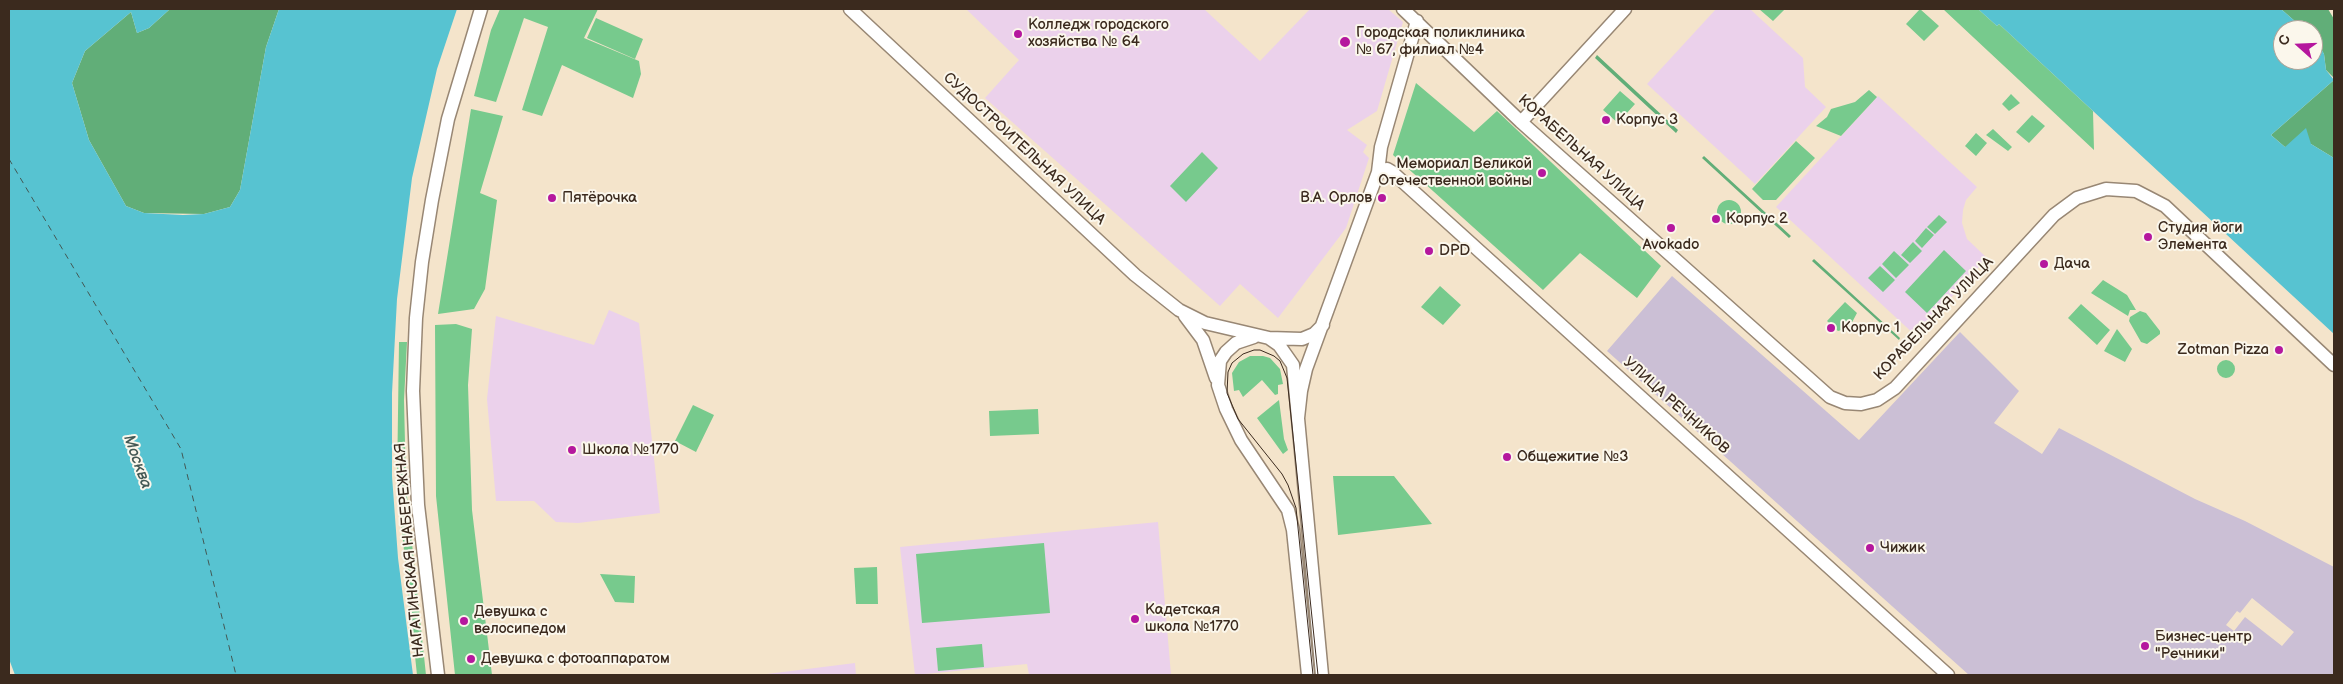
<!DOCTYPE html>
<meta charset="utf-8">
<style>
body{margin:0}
#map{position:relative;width:2343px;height:684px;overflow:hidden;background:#f4e4cb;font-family:"Balsamiq Sans",sans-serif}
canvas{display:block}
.frame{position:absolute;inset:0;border:10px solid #3b2a1e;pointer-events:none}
.north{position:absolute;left:2273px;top:20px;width:50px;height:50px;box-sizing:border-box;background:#fbf7ec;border:1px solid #aea59a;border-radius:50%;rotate:290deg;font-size:14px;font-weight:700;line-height:20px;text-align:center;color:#3b2a1e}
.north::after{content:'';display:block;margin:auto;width:18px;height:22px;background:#b5179e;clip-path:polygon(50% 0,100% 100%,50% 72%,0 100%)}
</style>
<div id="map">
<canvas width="2343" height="684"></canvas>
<div class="frame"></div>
<div class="north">С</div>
</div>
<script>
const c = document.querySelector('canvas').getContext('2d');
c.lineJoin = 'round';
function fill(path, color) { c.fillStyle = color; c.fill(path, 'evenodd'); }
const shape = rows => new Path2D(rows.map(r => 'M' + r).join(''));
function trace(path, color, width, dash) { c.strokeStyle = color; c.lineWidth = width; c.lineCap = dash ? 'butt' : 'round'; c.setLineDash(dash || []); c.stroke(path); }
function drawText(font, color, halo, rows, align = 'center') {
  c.font = font + ' "Balsamiq Sans",sans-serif'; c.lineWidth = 4; c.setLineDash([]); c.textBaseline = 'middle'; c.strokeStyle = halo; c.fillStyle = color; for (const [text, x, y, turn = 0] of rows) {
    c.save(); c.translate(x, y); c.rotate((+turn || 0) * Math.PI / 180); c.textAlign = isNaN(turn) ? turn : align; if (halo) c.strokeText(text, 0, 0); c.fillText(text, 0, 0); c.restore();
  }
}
fill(shape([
 [966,9,1204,9,1260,61,1310,9,1388,9,1403,22,1377,111,1347,130,1367,145,1363,152,1369,158,1346,228,1278,318,1240,284,1220,306,985,98,1019,60],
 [1716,9,1750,9,1803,58,1805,87,1826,107,1755,184,1647,84],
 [1878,96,1977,187,1966,200,1963,210,1962,223,1967,239,1987,258,1916,336,1776,207],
 [609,310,639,323,660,513,578,523,556,522,534,501,496,501,487,399,496,316,594,345],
 [1158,522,1171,675,1029,675,1027,664,915,675,900,547],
 [855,663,856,675,759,675]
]), '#ebd1eb');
fill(shape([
 [1672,276,1859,440,1960,332,2019,391,1994,423,2042,454,2059,428,2195,499,2245,521,2334,567,2334,675,1969,675,1607,351],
 [2252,598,2294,632,2282,646,2245,617,2234,631,2226,625,2237,611,2240,613]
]), '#cbbfd5');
fill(shape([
 [500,9,598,9,584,38,639,61,641,74,633,98,562,65,542,116,522,110,548,27,524,18,496,102,474,96,491,30],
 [1759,9,1785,9,1773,21],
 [1920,9,1939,26,1924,41,1906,24],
 [1943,9,1978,9,1997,26,1999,24,2093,111,2094,150],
 [596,18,643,39,635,59,587,38],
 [1416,83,1474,132,1497,111,1661,266,1637,298,1580,253,1543,290,1393,155],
 [1869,90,1877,97,1841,136,1816,126,1827,117,1831,109,1855,102],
 [1620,91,1635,104,1618,123,1603,110],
 [2011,94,2020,103,2009,111,2002,104],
 [471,109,503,116,480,193,497,200,485,289,474,309,438,314],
 [2032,115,2045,126,2029,143,2016,132],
 [1993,129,2012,147,2008,151,1986,135],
 [1976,133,1987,143,1976,156,1965,146],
 [1796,141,1815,158,1776,200,1763,200,1752,189],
 [1202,152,1218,168,1186,202,1170,186],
 '1717 212a12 12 0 1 1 24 0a12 12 0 1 1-24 0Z',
 [1939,215,1947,222,1935,234,1927,227],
 [1926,228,1934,235,1922,248,1915,241],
 [1913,242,1922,251,1910,263,1901,255],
 [1944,250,1966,271,1927,313,1905,292],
 [1894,251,1909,265,1896,278,1882,264],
 [1880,266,1895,280,1883,292,1868,278],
 [2103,280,2127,295,2136,310,2130,310,2128,316,2091,293],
 [1440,286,1461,305,1443,325,1421,307],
 [1845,302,1857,313,1849,328,1838,331,1827,321],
 [2081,304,2110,330,2097,345,2068,318],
 [2140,311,2146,313,2160,331,2160,334,2147,344,2141,342,2129,321,2130,317],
 [456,324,472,329,468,385,472,510,492,675,455,675,436,496,435,325],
 [2117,329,2132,349,2125,362,2104,351],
 [399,342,407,342,404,400,406,487,426,675,417,675,397,484],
 [1250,356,1263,356,1270,358,1280,369,1283,384,1278,385,1278,394,1275,395,1262,380,1243,397,1239,390,1234,391,1232,373,1239,362],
 '2217 369a9 9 0 1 1 18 0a9 9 0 1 1-18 0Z',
 [1279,400,1284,439,1288,450,1283,454,1257,418],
 [693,405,714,415,696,452,675,441],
 [1038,409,1039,434,990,436,989,411],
 [1333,476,1394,476,1432,524,1338,535],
 [1044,543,1050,613,922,623,916,554],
 [877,567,878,604,856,604,854,568],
 [600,574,635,576,634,603,615,602],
 [982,644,984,667,938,671,936,648]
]), '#77ca8d');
fill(shape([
 [170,9,279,9,266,47,240,190,230,207,204,214,144,213,126,206,89,140,72,83,85,51,131,12,137,33,149,28],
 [2281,9,2328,9,2334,19,2334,78,2326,70,2324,54,2313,36,2313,30,2305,30],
 [1597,55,1678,130,1676,133,1595,58],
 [2334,80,2334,158,2311,144,2285,147,2271,135],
 [1704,156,1791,236,1789,238,1702,158],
 [1814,259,1900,338,1899,340,1812,261]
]), '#61ae78');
fill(shape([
 [9,9,170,9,149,28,137,33,131,12,85,51,72,83,89,140,126,206,144,213,183,215,204,214,230,207,240,190,266,47,279,9,457,9,437,69,412,178,397,299,392,393,392,476,398,558,413,675,15,675,9,659],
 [1978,9,2281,9,2305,30,2283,30,2283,60,2313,60,2313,36,2315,37,2324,54,2326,70,2334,80,2271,135,2285,147,2306,128,2311,144,2334,158,2334,334,1999,24,1997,26]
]), '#57c3d1');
trace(shape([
 [9,159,181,449,236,675]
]), '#435854', 1, [6, 5]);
const minor = shape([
 [850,9,1135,275,1179,310,1205,323,1269,338,1302,339,1314,334,1323,325],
 [1403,9,1521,122,1830,397,1845,403,1861,404,1877,400,1895,388,2054,215,2077,198,2106,189,2136,191,2165,206,2334,365],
 [1521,122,1625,9],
 [1378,172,1387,169,1392,172,1948,675],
 [1185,316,1203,340,1216,378],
 [1254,337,1236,343,1226,352,1220,361,1218,385,1226,409,1241,440,1288,510,1293,530,1308,675],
 [1269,338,1279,345,1293,365,1322,675],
 [1298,418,1301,391,1306,369,1378,172,1381,147,1417,21],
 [438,675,418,505,413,391,416,318,422,262,432,200,448,119,481,9]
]);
trace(minor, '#988774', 15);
trace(minor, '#fff', 12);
trace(shape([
 [1313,675,1296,508,1288,485,1282,474,1238,419,1227,393,1228,372,1232,363,1243,354,1254,350,1260,350,1274,356,1280,361,1287,378,1318,675]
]), '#3b2a1e', 1);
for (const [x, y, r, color] of [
 [1018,34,5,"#b5179e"],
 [1345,42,6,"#b5179e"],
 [1606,120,5,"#b5179e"],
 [1542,173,5,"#b5179e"],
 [552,198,5,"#b5179e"],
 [1382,198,5,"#b5179e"],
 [1716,219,5,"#b5179e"],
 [1671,228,5,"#b5179e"],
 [2148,237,5,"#b5179e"],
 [1429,251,5,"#b5179e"],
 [2044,264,5,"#b5179e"],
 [1831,328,5,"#b5179e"],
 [2279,350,5,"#b5179e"],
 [572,450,5,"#b5179e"],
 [1507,457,5,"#b5179e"],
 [1870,548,5,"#b5179e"],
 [1135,619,5,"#b5179e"],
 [464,621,5,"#b5179e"],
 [2145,646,5,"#b5179e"],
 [471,659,5,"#b5179e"]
]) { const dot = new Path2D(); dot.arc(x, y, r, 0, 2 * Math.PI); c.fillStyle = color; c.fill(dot); trace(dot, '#fbf7ec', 2); }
drawText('15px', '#3b2a1e', '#fbf7ec', [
 ["Колледж городского",1028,25],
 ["хозяйства № 64",1028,42],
 ["Городская поликлиника",1356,33],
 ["№ 67, филиал №4",1356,50],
 ["Корпус 3",1616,120],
 ["Мемориал Великой",1532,164,"right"],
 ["Отечественной войны",1532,181,"right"],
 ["Пятёрочка",562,198],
 ["В.А. Орлов",1372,198,"right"],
 ["Корпус 2",1726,219],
 ["Студия йоги",2158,228],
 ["Элемента",2158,245],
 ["Avokado",1671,245,"center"],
 ["DPD",1439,251],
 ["Дача",2054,264],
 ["Корпус 1",1841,328],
 ["Zotman Pizza",2269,350,"right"],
 ["Школа №1770",582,450],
 ["Общежитие №3",1517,457],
 ["Чижик",1880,548],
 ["Кадетская",1145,610],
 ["школа №1770",1145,627],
 ["Девушка с",474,612],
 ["велосипедом",474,629],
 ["Бизнес-центр",2155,637],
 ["\"Речники\"",2155,654],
 ["Девушка с фотоаппаратом",481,659]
], 'left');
drawText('15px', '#3b2a1e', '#fbf7ec', [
 ["СУДОСТРОИТЕЛЬНАЯ УЛИЦА",1024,149,43],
 ["КОРАБЕЛЬНАЯ УЛИЦА",1581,153,42],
 ["КОРАБЕЛЬНАЯ УЛИЦА",1934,319,-46],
 ["УЛИЦА РЕЧНИКОВ",1676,406,42],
 ["НАГАТИНСКАЯ НАБЕРЕЖНАЯ",410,550,-95]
]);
drawText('italic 16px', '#435854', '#fbf7ec', [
 ["Москва",137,462,70]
]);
</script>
